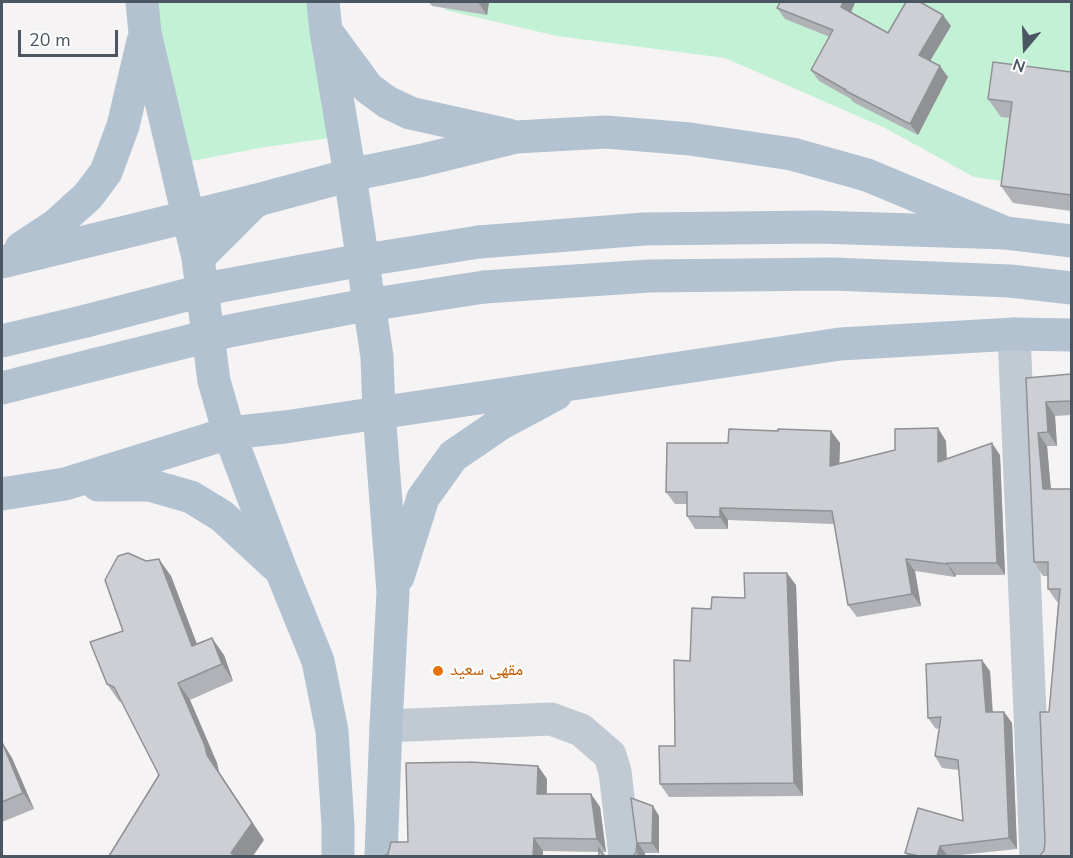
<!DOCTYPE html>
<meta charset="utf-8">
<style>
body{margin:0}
#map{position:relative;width:1073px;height:858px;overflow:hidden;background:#f5f3f3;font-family:"Nunito Sans",sans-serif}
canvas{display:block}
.frame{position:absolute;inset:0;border:3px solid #4a5661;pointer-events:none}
.north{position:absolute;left:995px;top:18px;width:60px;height:60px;-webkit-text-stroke:4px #fff;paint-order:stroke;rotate:199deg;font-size:16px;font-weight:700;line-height:24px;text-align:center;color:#4a5661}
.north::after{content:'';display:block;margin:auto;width:21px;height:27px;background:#4a5661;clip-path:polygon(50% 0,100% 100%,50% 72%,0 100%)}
.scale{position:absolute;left:18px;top:30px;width:100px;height:27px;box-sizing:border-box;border:3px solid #4a5661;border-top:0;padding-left:8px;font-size:18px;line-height:21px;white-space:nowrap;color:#4a5661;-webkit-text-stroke:4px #fff;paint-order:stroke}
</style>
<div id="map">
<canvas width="1073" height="858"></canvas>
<div class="frame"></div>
<div class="north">N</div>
<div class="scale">20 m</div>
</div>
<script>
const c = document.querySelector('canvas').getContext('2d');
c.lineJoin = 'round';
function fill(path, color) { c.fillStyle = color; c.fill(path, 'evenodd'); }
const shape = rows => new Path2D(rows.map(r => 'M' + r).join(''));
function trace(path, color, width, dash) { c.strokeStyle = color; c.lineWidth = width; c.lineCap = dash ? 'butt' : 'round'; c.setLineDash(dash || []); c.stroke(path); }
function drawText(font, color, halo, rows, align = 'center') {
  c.font = font + ' "Nunito Sans","Noto Naskh Arabic",sans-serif'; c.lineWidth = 4.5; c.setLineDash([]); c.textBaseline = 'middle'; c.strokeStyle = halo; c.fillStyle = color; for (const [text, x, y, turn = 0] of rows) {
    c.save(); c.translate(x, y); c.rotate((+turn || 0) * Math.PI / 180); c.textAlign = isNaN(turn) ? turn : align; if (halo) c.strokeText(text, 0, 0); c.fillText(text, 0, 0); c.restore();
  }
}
fill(shape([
 [156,2,311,2,330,138,265,147,186,162],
 [444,2,1071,2,1071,191,974,177,885,128,725,58,557,36,445,10]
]), '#c3f1d5');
trace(shape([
 [1014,334,1036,856],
 [386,726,551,719,581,730,610,755,615,772,625,856]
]), '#c1cad2', 33);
trace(shape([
 [142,2,145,33,198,258,214,381,229,433,281,570,318,661,332,731,338,826,338,856],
 [323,2,326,31,350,175,377,357,379,412,393,592,386,726,381,856],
 [329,35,368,88,387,102,410,113,509,135],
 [479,242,644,229,818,227,1006,233,1072,241],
 [21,248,56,225,88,196,106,172,123,126,143,41],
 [198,258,252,204,259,200],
 [2,262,261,199,350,175,423,160,516,137,606,132,690,139,792,154,867,175,1006,233],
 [484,287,649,276,832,274,1010,281,1072,288],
 [2,341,86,321],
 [2,388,97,364],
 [98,485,149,485,191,497,222,516,275,565],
 [2,494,65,484,229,433,285,427,840,344,1014,334,1072,335],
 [398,577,423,498,453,456,500,424,556,394]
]), '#b3c2d1', 33);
trace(shape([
 [86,321,221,286,346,263,479,242],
 [97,364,229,331,355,307,484,287]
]), '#b3c2d1', 33);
fill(shape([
 [429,2,489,2,487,15,432,6],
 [780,2,855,2,851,12,888,33,951,26,930,61,948,77,918,135,853,102,851,99,819,81,811,70,830,37,785,19,777,8],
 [1071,72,1071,211,1013,203,1001,186,1010,118,1001,117,988,99],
 [1071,374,1071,415,1055,416,1057,446,1047,446,1051,489,1071,489,1071,856,1044,851,1045,842,1049,712,1058,602,1057,602,1048,589,1048,576,1043,576,1034,562,1026,378],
 [831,431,840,443,839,463,946,441,947,459,1000,455,1005,575,956,575,955,577,915,571,921,606,857,617,848,605,834,524,728,520,728,529,695,529,687,516,687,504,675,504,666,492,728,443],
 [171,576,197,644,224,655,233,681,190,700,217,763,219,772,264,840,159,775,122,702,119,701,107,684,123,631],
 [796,585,803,796,669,797,660,784,675,746,690,661,711,609,745,598],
 [990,671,993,712,1004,712,1012,723,1017,849,951,856,908,856,905,853,963,821,959,770,942,768,935,756,939,728,936,729,928,718],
 [2,742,12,758,34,809,2,822],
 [538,766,547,779,547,794,591,794,600,807,606,852,603,852,606,856,599,856,599,852,543,851,543,856,384,856,408,842],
 [653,806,659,816,659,853,645,853,645,856,633,856,636,853,637,844]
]), '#b0b2b7');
fill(shape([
 [478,2,489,2,487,15],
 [843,2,855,2,849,18,841,7],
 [943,15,951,26,927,66,919,55],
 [940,66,948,77,918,135,910,124],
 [1046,402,1055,416,1057,446,1048,432],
 [938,428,946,441,947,475,938,462],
 [831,431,840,443,839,478,830,466],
 [1038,433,1047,446,1052,503,1043,489],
 [992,443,1000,455,1005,575,997,563],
 [720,508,728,520,728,529,720,517],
 [159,559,171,576,204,663,192,646],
 [906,559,915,571,921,606,912,594],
 [947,563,956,575,955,577,947,564],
 [787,573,796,585,803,796,794,783],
 [212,638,224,655,233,681,222,664],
 [982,660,990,671,993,723,986,712],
 [178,683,190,700,217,763,219,772,264,840,253,856,234,856,231,853,207,755],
 [1004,712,1012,723,1017,849,1009,838],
 [2,742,12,758,34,809,23,793],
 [538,766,547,779,546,806,537,794],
 [591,794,600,807,606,852,597,839],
 [653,806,659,816,659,853,652,843],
 [534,838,543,851,543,856,533,856],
 [638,843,645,853,645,856,638,856],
 [940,846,948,856,937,856]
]), '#909195');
const building = shape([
 [780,2,843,2,841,7,888,33,906,2,920,2,943,15,919,55,940,66,910,124,846,91,846,90,811,70,833,30,777,8,780,2],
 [993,62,1071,72,1071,195,1001,186,1012,102,988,99,993,62],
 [1071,374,1071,401,1046,402,1048,432,1038,433,1043,489,1071,489,1071,856,1040,856,1040,855,1044,851,1045,842,1040,712,1049,712,1060,589,1048,589,1048,562,1034,562,1026,378,1071,374],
 [938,428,938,462,992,443,997,563,947,563,947,564,906,559,912,594,848,605,832,511,720,508,720,517,687,516,687,492,666,492,667,443,728,443,729,429,778,431,778,429,831,431,830,466,895,450,895,429,938,428],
 [128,553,146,561,159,559,192,646,212,638,222,664,178,683,205,746,207,755,252,823,231,853,236,856,109,856,159,775,114,687,107,684,90,642,123,631,105,580,118,556,128,553],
 [744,573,787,573,794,783,660,784,659,746,675,746,674,660,690,661,692,608,711,609,712,597,745,598,744,573],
 [982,660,986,712,1004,712,1009,838,940,846,937,856,919,856,905,853,918,808,963,821,958,760,935,756,941,717,928,718,926,664,982,660],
 [2,742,23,793,2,802,2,742],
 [470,762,538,766,537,794,591,794,597,839,534,838,533,856,384,856,388,854,391,842,408,842,406,763,470,762],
 [631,798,653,806,652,843,638,843,638,856,633,856,636,853,637,844,631,798],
 [599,848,603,856,599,856,599,848]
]);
fill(building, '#cdcfd5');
trace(building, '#909195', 1.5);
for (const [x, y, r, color] of [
 [438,671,6,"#e8710a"]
]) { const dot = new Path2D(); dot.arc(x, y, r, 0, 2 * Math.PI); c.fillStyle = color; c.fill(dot); trace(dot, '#fff', 2); }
drawText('18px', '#c56008', '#fff', [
 ["مقهى سعيد",450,671]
], 'left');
</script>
